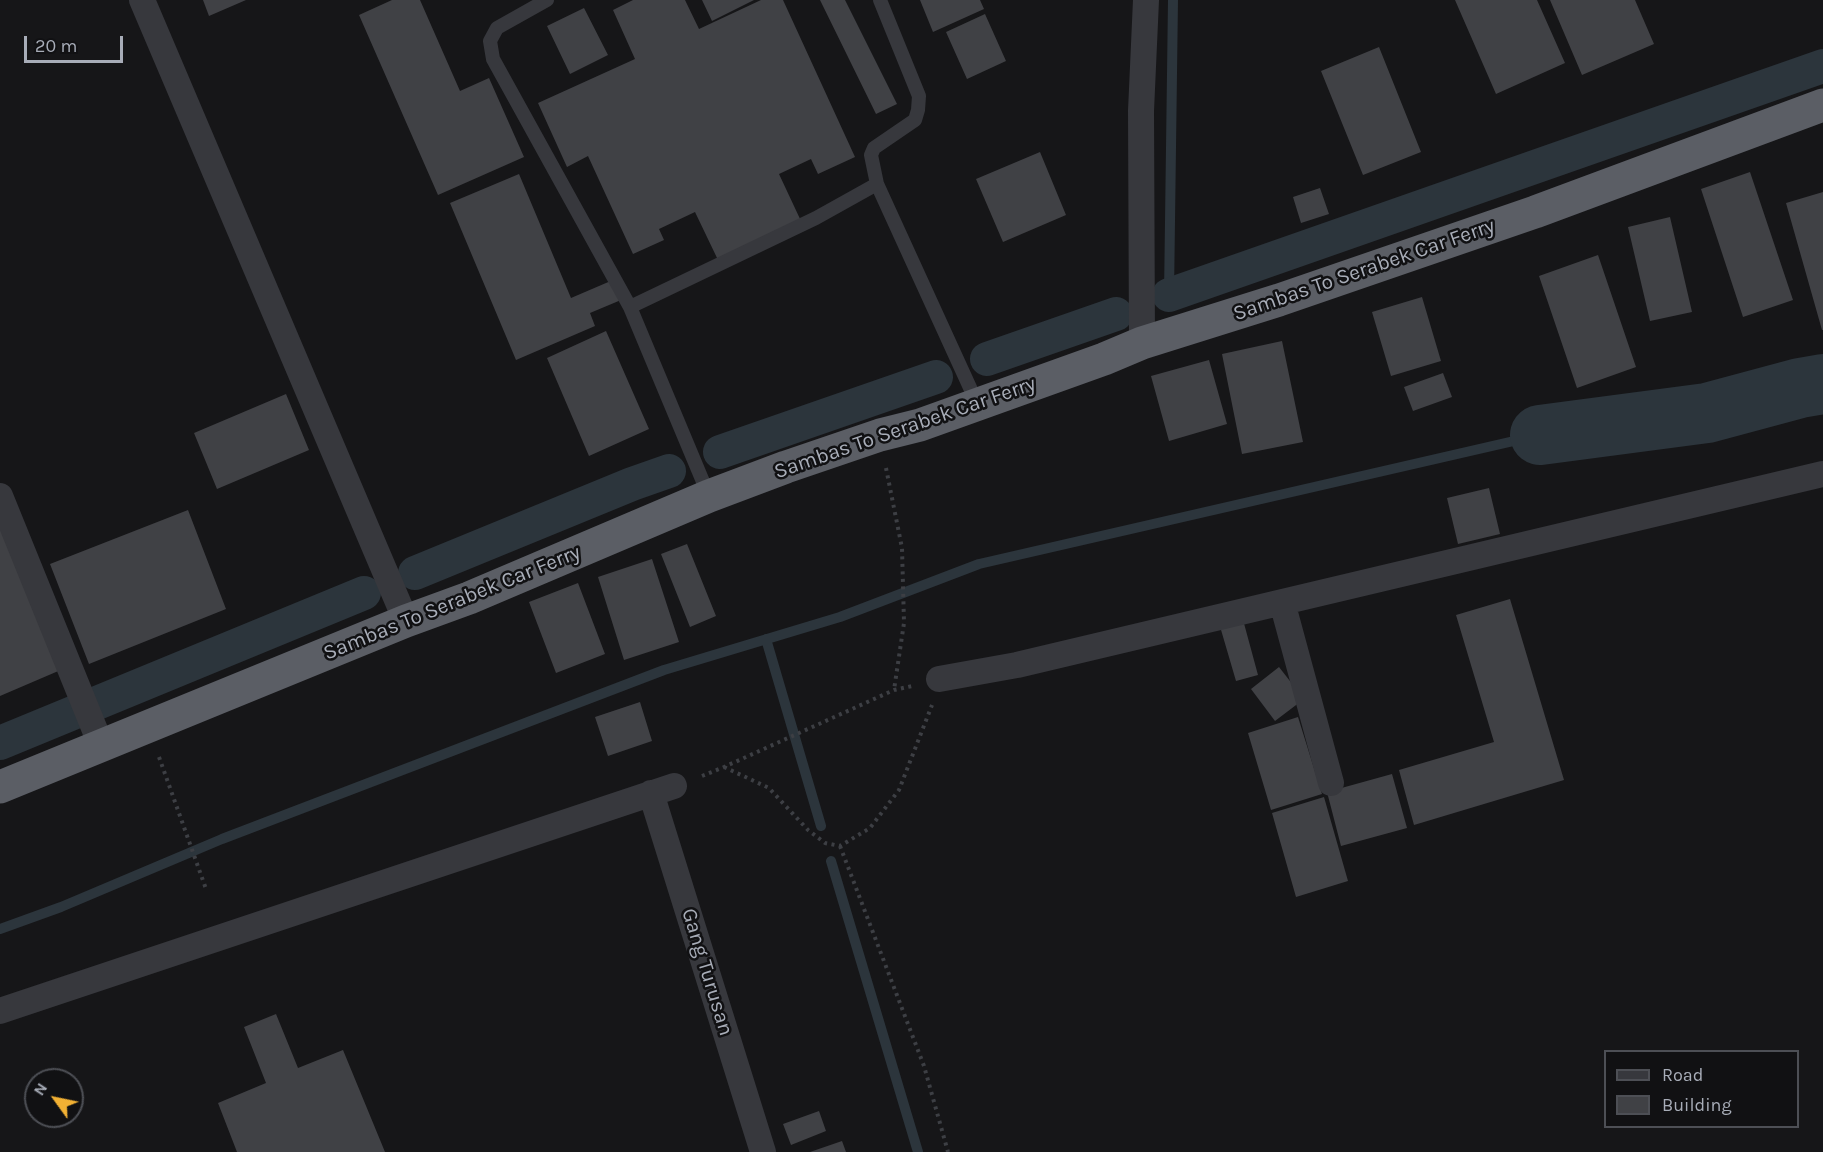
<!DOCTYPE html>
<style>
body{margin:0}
#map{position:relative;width:1823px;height:1152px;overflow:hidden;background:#161618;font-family:Karla,sans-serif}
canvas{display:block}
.legend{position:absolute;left:1604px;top:1050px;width:195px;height:78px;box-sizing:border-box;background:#111113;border:2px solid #4d4f55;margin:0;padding:8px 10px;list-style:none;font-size:18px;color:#a8adb8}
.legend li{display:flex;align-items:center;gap:12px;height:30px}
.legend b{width:30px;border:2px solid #4d4f55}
.north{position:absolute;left:24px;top:1068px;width:60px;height:60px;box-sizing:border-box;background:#111113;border:2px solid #4d4f55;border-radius:50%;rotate:303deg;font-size:16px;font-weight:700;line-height:24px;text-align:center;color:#a8adb8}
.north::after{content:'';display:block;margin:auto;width:21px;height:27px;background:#f2b134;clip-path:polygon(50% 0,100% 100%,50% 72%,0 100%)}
.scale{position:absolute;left:24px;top:36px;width:99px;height:27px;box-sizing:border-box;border:3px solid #a8adb8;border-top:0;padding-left:8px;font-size:18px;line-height:21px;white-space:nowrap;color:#a8adb8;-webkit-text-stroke:4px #111113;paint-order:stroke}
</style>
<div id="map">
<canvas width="1823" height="1152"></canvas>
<ul class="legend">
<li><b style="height:8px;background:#37383d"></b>Road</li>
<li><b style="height:16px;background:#404145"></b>Building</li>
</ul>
<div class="north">N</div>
<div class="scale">20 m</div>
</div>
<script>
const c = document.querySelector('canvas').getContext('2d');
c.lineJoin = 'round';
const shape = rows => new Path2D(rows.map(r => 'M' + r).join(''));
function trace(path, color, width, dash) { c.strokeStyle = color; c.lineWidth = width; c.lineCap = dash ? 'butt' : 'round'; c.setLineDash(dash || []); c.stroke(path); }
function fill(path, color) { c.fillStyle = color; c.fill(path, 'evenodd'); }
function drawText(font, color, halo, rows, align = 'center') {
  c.font = font + ' Karla,sans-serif'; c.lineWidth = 5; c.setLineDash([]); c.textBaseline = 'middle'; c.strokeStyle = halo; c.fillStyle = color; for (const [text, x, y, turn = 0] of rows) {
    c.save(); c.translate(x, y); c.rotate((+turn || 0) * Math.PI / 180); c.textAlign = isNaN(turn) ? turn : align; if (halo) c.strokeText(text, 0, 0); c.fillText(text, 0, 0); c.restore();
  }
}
trace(shape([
 [1169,295,1173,0],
 [766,639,821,826],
 [831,861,918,1152],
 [0,929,61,907,222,839,664,670,840,617,979,564,1540,435]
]), '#2c353c', 10);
trace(shape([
 [1169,295,1823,66],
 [987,359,1116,314],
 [720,452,936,377],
 [415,573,632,484,669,471],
 [0,743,364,593]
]), '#2c353c', 34);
trace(shape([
 [1540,435,1707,413,1800,388,1823,384]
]), '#2c353c', 60);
fill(shape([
 [203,0,246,0,209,16],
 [392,0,420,0,460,91,489,78,524,157,438,195,359,15],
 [633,0,685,0,699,29,761,0,783,0,855,157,818,174,811,159,779,174,801,221,718,260,695,212,659,229,664,240,633,254,588,156,567,167,538,103,635,59,613,10],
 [702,0,754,0,712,21],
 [820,0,845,0,897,104,876,114],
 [920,0,980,0,984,9,933,32],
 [1455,0,1537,0,1565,63,1496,94],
 [1550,0,1635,0,1654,44,1582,75],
 [584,8,608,55,570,74,547,26],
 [985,14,1006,61,967,79,946,32],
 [1379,47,1421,152,1363,175,1321,71],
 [1040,152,1066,215,1003,242,976,179],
 [1750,172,1793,300,1743,317,1701,189],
 [519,174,571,298,613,280,621,300,590,313,595,326,516,360,450,203],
 [1320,188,1329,214,1301,223,1293,197],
 [1823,192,1823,330,1822,330,1786,203],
 [1670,217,1692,312,1650,321,1628,227],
 [1598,255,1636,367,1577,388,1539,276],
 [1422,297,1441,361,1391,376,1372,312],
 [606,331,649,429,589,456,547,358],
 [1282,341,1303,442,1242,454,1222,354],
 [1209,360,1227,424,1169,441,1151,376],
 [1443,373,1452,397,1413,411,1404,387],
 [286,394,309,450,217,489,194,433],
 [1489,488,1500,534,1458,544,1447,498],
 [188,510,226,609,89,664,50,564],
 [0,526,63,669,0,696],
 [687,544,716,616,690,627,661,554],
 [652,559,679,642,624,660,598,577],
 [578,583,605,654,556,673,529,602],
 [1510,599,1564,780,1414,825,1399,770,1494,742,1456,615],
 [1242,616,1258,675,1236,681,1219,623],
 [1279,667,1304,699,1275,721,1251,689],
 [640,702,652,741,608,756,595,717],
 [1298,717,1322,794,1271,810,1248,733],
 [1392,774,1407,828,1341,846,1327,792],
 [1324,797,1348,881,1296,897,1272,813],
 [276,1014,298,1068,343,1050,385,1152,237,1152,218,1103,266,1083,244,1027],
 [819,1111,826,1131,791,1145,783,1124],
 [842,1141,846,1152,810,1152]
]), '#404145');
trace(shape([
 [886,468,902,548,904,623,894,690],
 [159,757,206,889],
 [724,767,769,788,808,830,825,843,840,846,870,828,899,790,932,705],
 [702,776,724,767,894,690,912,686],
 [840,846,924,1066,948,1152]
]), '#3d3f44', 4, [3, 4.5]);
trace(shape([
 [547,0,497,28,490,41,493,59,630,307,709,496],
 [877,184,871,155,874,148,915,120,918,110,919,96,880,0],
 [630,307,816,218,877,184,977,403]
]), '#37383d', 14);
trace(shape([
 [142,0,406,621],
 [1142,343,1141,111,1146,0],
 [0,496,101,745],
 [1282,602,1331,783],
 [939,679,1017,665,1823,474],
 [651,793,763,1152],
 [0,1011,674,786]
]), '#37383d', 26);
trace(shape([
 [0,787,406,621,469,598,709,496,786,467,880,435,920,425,1104,359,1142,343,1279,300,1535,212,1823,105]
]), '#5b5e65', 33);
drawText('21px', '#a8adb8', '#111113', [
 ["Sambas To Serabek Car Ferry",1364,270,-19],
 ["Sambas To Serabek Car Ferry",905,428,-19],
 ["Sambas To Serabek Car Ferry",452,603,-22],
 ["Gang Turusan",707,972,73]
]);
</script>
